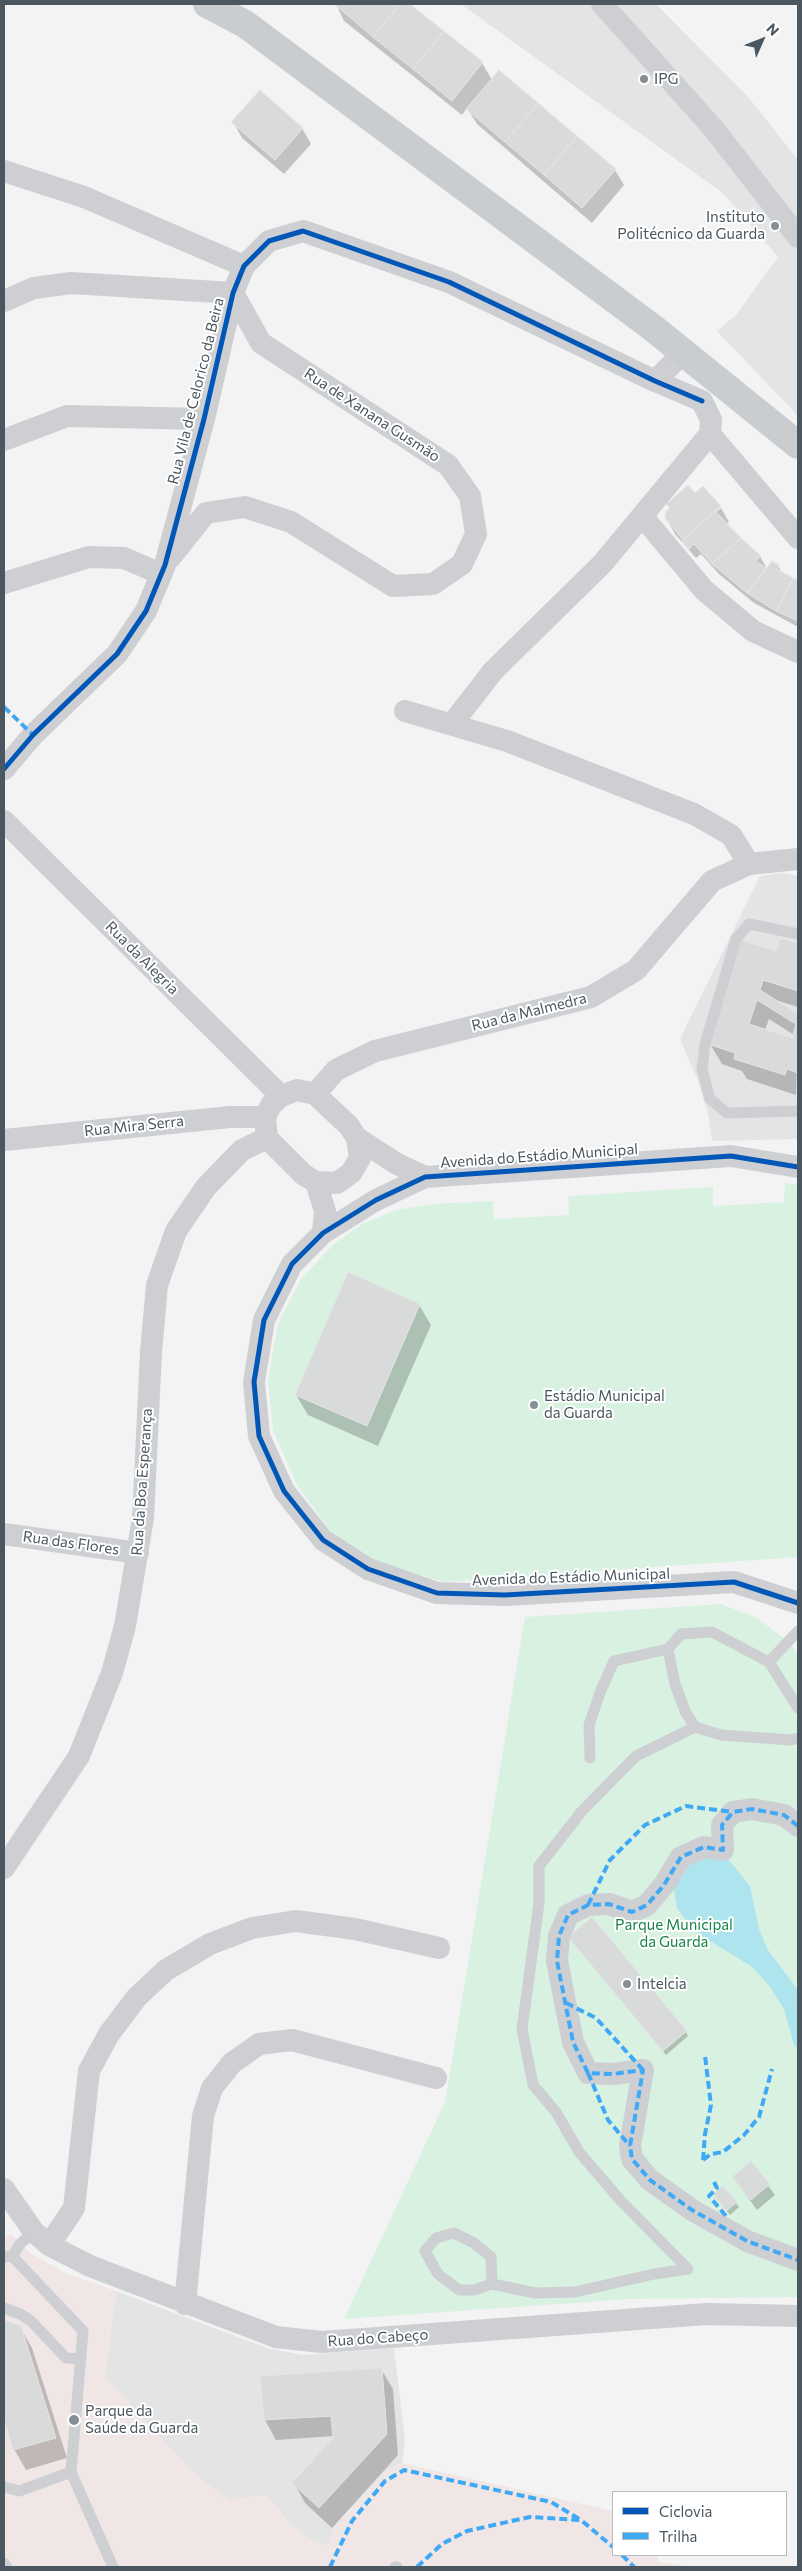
<!DOCTYPE html>
<meta charset="utf-8">
<style>
body{margin:0}
#map{position:relative;width:802px;height:2571px;overflow:hidden;background:#f3f3f3;font-family:Commissioner,sans-serif}
canvas{display:block}
.frame{position:absolute;inset:0;border:5px solid #4a5760;pointer-events:none}
.legend{position:absolute;left:612px;top:2491px;width:175px;height:65px;box-sizing:border-box;background:#fff;border:1px solid #b7bcbf;margin:0;padding:6px 9px;list-style:none;font-size:15px;color:#4a5760}
.legend li{display:flex;align-items:center;gap:10px;height:25px}
.legend b{width:25px;border:1px solid #b7bcbf}
.north{position:absolute;left:737px;top:15px;width:50px;height:50px;-webkit-text-stroke:4px #fff;paint-order:stroke;rotate:46deg;font-size:14px;font-weight:700;line-height:20px;text-align:center;color:#4a5760}
.north::after{content:'';display:block;margin:auto;width:18px;height:22px;background:#4a5760;clip-path:polygon(50% 0,100% 100%,50% 72%,0 100%)}
</style>
<div id="map">
<canvas width="802" height="2571"></canvas>
<div class="frame"></div>
<ul class="legend">
<li><b style="height:6px;background:#0057b8"></b>Ciclovia</li>
<li><b style="height:6px;background:#3fa9f5"></b>Trilha</li>
</ul>
<div class="north">N</div>
</div>
<script>
const c = document.querySelector('canvas').getContext('2d');
c.lineJoin = 'round';
function fill(path, color) { c.fillStyle = color; c.fill(path, 'evenodd'); }
const shape = rows => new Path2D(rows.map(r => 'M' + r).join(''));
function trace(path, color, width, dash) { c.strokeStyle = color; c.lineWidth = width; c.lineCap = dash ? 'butt' : 'round'; c.setLineDash(dash || []); c.stroke(path); }
function drawText(font, color, halo, rows, align = 'center') {
  c.font = font + ' Commissioner,sans-serif'; c.lineWidth = 4; c.setLineDash([]); c.textBaseline = 'middle'; c.strokeStyle = halo; c.fillStyle = color; for (const [text, x, y, turn = 0] of rows) {
    c.save(); c.translate(x, y); c.rotate((+turn || 0) * Math.PI / 180); c.textAlign = isNaN(turn) ? turn : align; if (halo) c.strokeText(text, 0, 0); c.fillText(text, 0, 0); c.restore();
  }
}
fill(shape([
 [461,4,656,4,749,98,798,160,798,416,717,331,736,315,778,257,724,194],
 [782,873,798,876,798,1139,712,1141,708,1114,698,1081,680,1039,760,876],
 [116,2291,267,2348,303,2355,394,2348,405,2441,402,2463,386,2471,337,2523,327,2546,309,2538,292,2526,266,2495,229,2501,191,2471,105,2377]
]), '#e5e4e5');
fill(shape([
 [11,2234,29,2252,67,2274,116,2291,105,2377,191,2471,229,2500,266,2495,292,2526,309,2538,327,2546,337,2523,386,2471,402,2463,613,2511,613,2555,658,2555,658,2562,694,2567,4,2567,4,2238]
]), '#f0e6e5');
fill(shape([
 [785,1183,798,1185,798,1557,444,1582,373,1562,332,1533,297,1485,273,1430,268,1380,278,1324,301,1279,334,1244,362,1224,396,1210,433,1204,493,1201,494,1219,569,1215,568,1196,713,1187,713,1206,784,1202],
 [721,1604,757,1618,789,1642,798,1654,798,2297,630,2299,344,2319,445,2102,525,1617]
]), '#d9f1e1');
fill(shape([
 [708,1854,729,1860,750,1886,759,1929,768,1950,798,1990,798,2049,794,2045,784,2009,768,1984,752,1967,694,1931,677,1908,673,1883,685,1862]
]), '#aee4ee');
fill(shape([
 [336,4,407,4,482,63,492,80,615,170,624,185,592,223,477,124,467,108,462,115,344,21],
 [233,122,302,128,311,144,284,174,242,138],
 [668,505,716,512,721,508,729,522,726,524,760,556,767,569,778,566,782,573,798,581,798,627,754,603,719,574,701,554,696,558,675,534,666,518,670,509],
 [781,939,798,945,798,1007,772,999,798,1016,796,1095,747,1079,742,1071,722,1064,710,1044,777,953],
 [769,1019,794,1035,793,1039,765,1030],
 [419,1305,431,1325,378,1446,308,1415,296,1395],
 [573,1942,686,2032,688,2036,666,2055],
 [751,2163,775,2195,757,2210,733,2177],
 [714,2195,736,2203,739,2207,730,2215],
 [4,2321,20,2327,32,2348,67,2458,26,2470,14,2449,4,2413],
 [381,2369,393,2389,398,2455,332,2528,305,2503,294,2483,334,2439,334,2436,276,2440,265,2420]
]), '#0003');
const building = shape([
 [334,4,400,4,373,37,334,4],
 [400,4,410,4,444,31,413,69,373,37,400,4],
 [444,31,483,62,452,101,413,69,444,31],
 [499,70,538,103,505,142,466,109,499,70],
 [260,90,303,128,275,160,231,122,260,90],
 [538,103,577,136,544,175,505,142,538,103],
 [577,136,616,169,582,208,544,175,577,136],
 [688,485,695,493,703,486,721,506,683,540,665,518,666,511,670,508,666,504,688,485],
 [715,511,741,538,712,564,694,544,689,549,682,541,715,511],
 [741,538,761,556,756,561,766,568,747,593,712,564,741,538],
 [772,561,779,565,777,569,793,578,776,611,747,593,772,561],
 [793,578,798,580,798,621,776,611,793,578],
 [780,938,798,943,798,991,763,980,760,990,798,1014,798,1073,787,1069,785,1075,734,1059,735,1053,708,1044,741,940,776,951,780,938],
 [757,1000,796,1024,792,1038,749,1024,757,1000],
 [348,1272,420,1304,367,1426,295,1395,348,1272],
 [592,1917,687,2031,663,2051,568,1937,592,1917],
 [751,2161,770,2184,751,2200,732,2177,751,2161],
 [723,2186,737,2202,726,2211,713,2194,723,2186],
 [4,2320,21,2326,56,2438,13,2450,4,2418,4,2320],
 [382,2368,387,2434,319,2508,292,2483,333,2438,331,2416,264,2420,260,2376,382,2368]
]);
fill(building, '#d9dbdb');
trace(building, '#e5e5e6', 1);
trace(shape([
 [798,934,749,924,736,939,705,1044,702,1069,710,1099,727,1113,798,1111],
 [769,1662,798,1631],
 [798,1708,769,1662,712,1632,681,1634,668,1649,675,1684,685,1711,695,1727,721,1735,791,1740,798,1738],
 [590,1758,589,1725,601,1690,614,1661,668,1649],
 [4,2257,12,2256,21,2243,34,2232],
 [492,2284,491,2257,474,2243,454,2233,436,2238,425,2251,438,2274,459,2290,474,2290,492,2284,535,2293,575,2292,654,2274,688,2269,621,2201,579,2152,556,2112,533,2085,522,2029,539,1903,539,1866,582,1811,636,1756,695,1727],
 [4,2308,20,2314,31,2321,66,2358,81,2359],
 [71,2472,113,2567],
 [4,2487,19,2491,71,2472,83,2331,12,2256],
 [4,2563,7,2567],
 [395,2567,397,2567]
]), '#cdcfd2', 11);
trace(shape([
 [602,4,713,128,798,237],
 [4,171,84,197,244,266],
 [4,301,34,288,71,283,233,293,261,343,448,465,470,496,476,534,462,564,433,584,393,586,291,522,245,507,206,513,170,558],
 [655,381,684,352],
 [702,401,711,420,710,434,798,538],
 [4,440,67,416,204,419],
 [643,517,704,590,753,631,798,652],
 [4,583,89,557,124,558,161,574],
 [405,711,507,741,694,814,731,835,749,864],
 [452,724,493,671,602,564,710,434],
 [4,769,33,735,117,654,146,611,165,565,204,419,233,293,244,266,269,241,303,231,449,282,655,381,702,401],
 [4,821,281,1096],
 [315,1094,336,1070,375,1051,591,997,636,970,712,881,749,864,798,859],
 [357,1138,360,1158,351,1173,337,1183,316,1182,304,1175,267,1138,265,1117,271,1105,281,1096,297,1090,315,1094,349,1126,357,1138,397,1164,425,1177],
 [4,1140,230,1117,265,1117],
 [798,1167,731,1156,425,1177,376,1200,323,1233,292,1264,264,1320,254,1382,259,1436,284,1491,323,1540,368,1569,437,1593,505,1595,734,1582,798,1603],
 [316,1182,325,1211,323,1233],
 [4,1534,138,1553],
 [798,1826,784,1815,752,1809,733,1812,722,1825,723,1850,704,1847,681,1857,664,1885,647,1905,632,1912,609,1904,588,1905,568,1915,559,1936,557,1961,573,2042,588,2073,613,2074,643,2070,630,2146,632,2159,650,2180,692,2210,747,2241,798,2260],
 [4,1868,79,1756,112,1673,125,1626,143,1518,151,1352,157,1285,176,1231,206,1187,242,1150,267,1138],
 [4,2189,34,2232,49,2245,90,2266,276,2337,322,2342,707,2314,798,2316],
 [49,2245,74,2208,89,2071,109,2034,137,1997,166,1970,210,1944,252,1928,296,1921,355,1929,439,1948],
 [185,2304,203,2116,212,2088,232,2063,259,2044,292,2040,436,2078]
]), '#cdcfd2', 22);
trace(shape([
 [207,4,245,24,653,328,798,445]
]), '#c9cdd0', 28);
trace(shape([
 [4,707,33,735],
 [798,1826,784,1815,752,1809,733,1812,722,1825,723,1850,704,1847,681,1857,664,1885,647,1905,632,1912,609,1904,588,1905,568,1915,559,1936,557,1961,573,2042,588,2073,613,2074,643,2070,630,2146,632,2159,650,2180,692,2210,747,2241,798,2260],
 [588,1905,610,1860,645,1825,686,1806,733,1812],
 [566,2003,596,2018,643,2070],
 [588,2073,608,2120,630,2146],
 [703,2160,711,2154,723,2152,744,2135,759,2117,772,2069],
 [703,2160,705,2134,711,2105,705,2056],
 [714,2182,717,2188,709,2196,726,2216],
 [622,2555,634,2567],
 [330,2567,352,2521,385,2481,404,2470,551,2502,581,2520],
 [417,2567,442,2544,467,2531,530,2517,581,2520,613,2547]
]), '#3fa9f5', 4, [8, 4]);
trace(shape([
 [4,769,33,735,117,654,146,611,165,565,204,419,233,293,244,266,269,241,303,231,449,282,655,381,702,401],
 [798,1167,731,1156,425,1177,376,1200,323,1233,292,1264,264,1320,254,1382,259,1436,284,1491,323,1540,368,1569,437,1593,505,1595,734,1582,798,1603]
]), '#0057b8', 5);
for (const [x, y, r, color] of [
 [644,79,5,"#858e93"],
 [775,226,5,"#858e93"],
 [534,1405,5,"#858e93"],
 [627,1984,5,"#858e93"],
 [74,2420,6,"#858e93"]
]) { const dot = new Path2D(); dot.arc(x, y, r, 0, 2 * Math.PI); c.fillStyle = color; c.fill(dot); trace(dot, '#fff', 2); }
drawText('15px', '#4a5760', '#fff', [
 ["IPG",654,79],
 ["Instituto",765,217,"right"],
 ["Politécnico da Guarda",765,234,"right"],
 ["Estádio Municipal",544,1396],
 ["da Guarda",544,1413],
 ["Intelcia",637,1984],
 ["Parque da",85,2411],
 ["Saúde da Guarda",85,2428]
], 'left');
drawText('15px', '#4a5760', '#fff', [
 ["Rua Vila de Celorico da Beira",196,391,-76],
 ["Rua de Xanana Gusmão",372,415,33],
 ["Rua da Alegria",142,958,45],
 ["Rua da Malmedra",529,1012,-14],
 ["Rua Mira Serra",134,1126,-6],
 ["Avenida do Estádio Municipal",539,1156,-4],
 ["Rua da Boa Esperança",142,1482,-86],
 ["Rua das Flores",71,1543,8],
 ["Avenida do Estádio Municipal",571,1577,-2],
 ["Rua do Cabeço",378,2338,-4]
]);
drawText('15px', '#198348', '#fff', [
 ["Parque Municipal",674,1925],
 ["da Guarda",674,1942]
]);
</script>
